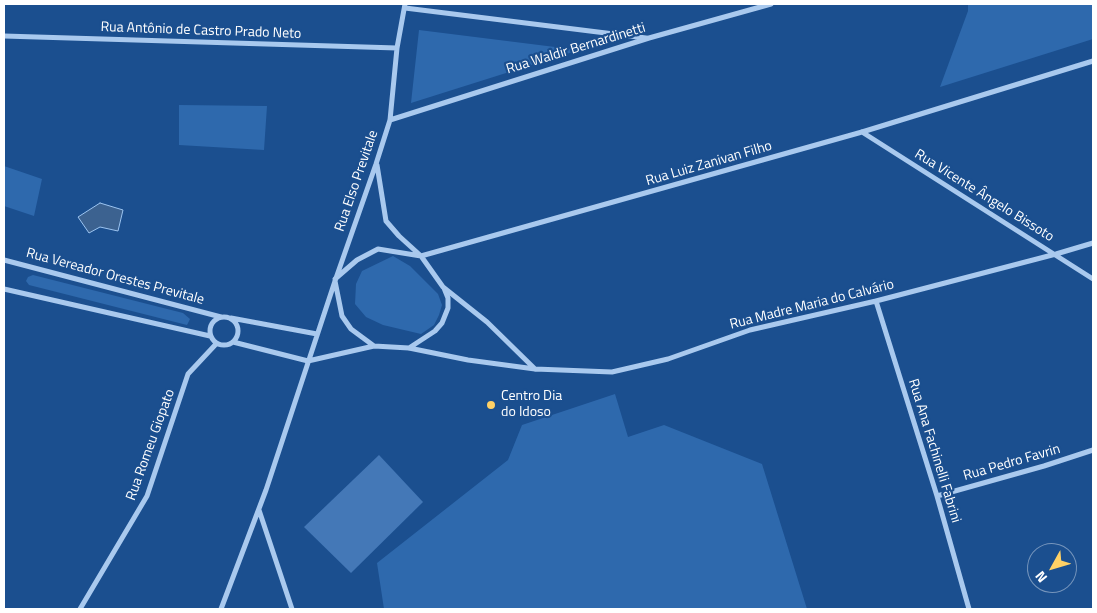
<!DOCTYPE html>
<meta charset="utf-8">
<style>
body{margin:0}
#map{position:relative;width:1097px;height:613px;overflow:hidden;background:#1b4f8f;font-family:"Titillium Web",sans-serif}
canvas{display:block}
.frame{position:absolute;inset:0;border:5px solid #fff;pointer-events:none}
.north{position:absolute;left:1027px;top:543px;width:50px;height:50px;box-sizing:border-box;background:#1b4f8f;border:1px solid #7695bc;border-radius:50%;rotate:231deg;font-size:14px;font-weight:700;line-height:20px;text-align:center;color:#fff}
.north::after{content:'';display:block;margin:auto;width:18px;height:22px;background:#ffd166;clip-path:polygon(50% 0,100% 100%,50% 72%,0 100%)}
</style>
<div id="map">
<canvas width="1097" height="613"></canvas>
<div class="frame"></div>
<div class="north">N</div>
</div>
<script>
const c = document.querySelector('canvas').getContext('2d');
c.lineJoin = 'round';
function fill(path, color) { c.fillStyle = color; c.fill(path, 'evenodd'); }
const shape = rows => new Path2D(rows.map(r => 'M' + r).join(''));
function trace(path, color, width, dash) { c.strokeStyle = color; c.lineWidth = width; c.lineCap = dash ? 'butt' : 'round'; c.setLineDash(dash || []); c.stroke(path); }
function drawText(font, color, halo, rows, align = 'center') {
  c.font = font + ' "Titillium Web",sans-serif'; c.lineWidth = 4.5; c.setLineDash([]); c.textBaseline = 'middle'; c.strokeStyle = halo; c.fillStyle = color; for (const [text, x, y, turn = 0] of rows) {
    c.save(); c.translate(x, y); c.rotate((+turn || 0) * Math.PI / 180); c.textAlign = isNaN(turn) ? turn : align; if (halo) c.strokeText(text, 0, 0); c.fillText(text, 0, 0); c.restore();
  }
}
fill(shape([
 [968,4,1093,4,1093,39,940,87,968,11],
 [419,30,579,50,411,103],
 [179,105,267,106,264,150,179,145],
 [4,166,42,179,34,216,4,206],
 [393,256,410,266,438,294,442,305,439,315,434,325,421,334,383,325,366,317,355,304,356,284,362,271],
 [33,275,183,313,190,319,187,325,29,285,26,281,28,277],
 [615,394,628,437,664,425,762,464,807,609,384,609,377,563,508,460,522,425]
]), '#2e69ad');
const water = shape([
 [100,203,123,210,118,231,100,227,89,233,78,217,100,203]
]);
fill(water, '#3c6290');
trace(water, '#9cc4f0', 1);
fill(shape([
 [379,455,423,502,351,573,304,527]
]), '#4478b7');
trace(shape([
 [405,8,646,38],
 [4,36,397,48],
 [390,120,649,38,771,4],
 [862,132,1093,279],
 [377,165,386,221,399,236,421,256,443,287,487,322,535,369],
 [4,260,221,317],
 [335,279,357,260,378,249,421,256,862,132,1093,61],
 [335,281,342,316,351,329,374,346,409,348,468,360,535,369,612,372,668,359,750,330,876,301,1056,254,1093,243],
 [4,289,210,336],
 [876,301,937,496,969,609],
 '210 331a14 14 0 1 1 28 0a14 14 0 1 1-28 0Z',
 [231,318,317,334],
 [233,342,308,361,374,346],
 [409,348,435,331,442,323,448,308,448,298,444,288],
 [937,496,1044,466,1093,450],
 [259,510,292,609],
 [80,609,147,496,188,374,216,344],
 [221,609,266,490,335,281,376,164,390,120,397,48,405,4]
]), '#a9c9ee', 5);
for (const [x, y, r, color] of [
 [491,405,5,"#ffd166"]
]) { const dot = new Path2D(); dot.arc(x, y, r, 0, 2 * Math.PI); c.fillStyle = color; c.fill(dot); trace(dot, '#1b4f8f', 2); }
drawText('14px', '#fff', '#1b4f8f', [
 ["Rua Antônio de Castro Prado Neto",201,31,2],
 ["Rua Waldir Bernardinetti",576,49,-17],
 ["Rua Luiz Zanivan Filho",709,164,-16],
 ["Rua Elso Previtale",357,181,-71],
 ["Rua Vicente Ângelo Bissoto",984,196,32],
 ["Rua Vereador Orestes Previtale",115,277,15],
 ["Rua Madre Maria do Calvário",812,305,-14],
 ["Rua Romeu Giopato",151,445,-70],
 ["Rua Ana Fachinelli Fabrini",934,451,73],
 ["Rua Pedro Favrin",1012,463,-16]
]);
drawText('14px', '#fff', '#1b4f8f', [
 ["Centro Dia",501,397],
 ["do Idoso",501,413]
], 'left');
</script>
